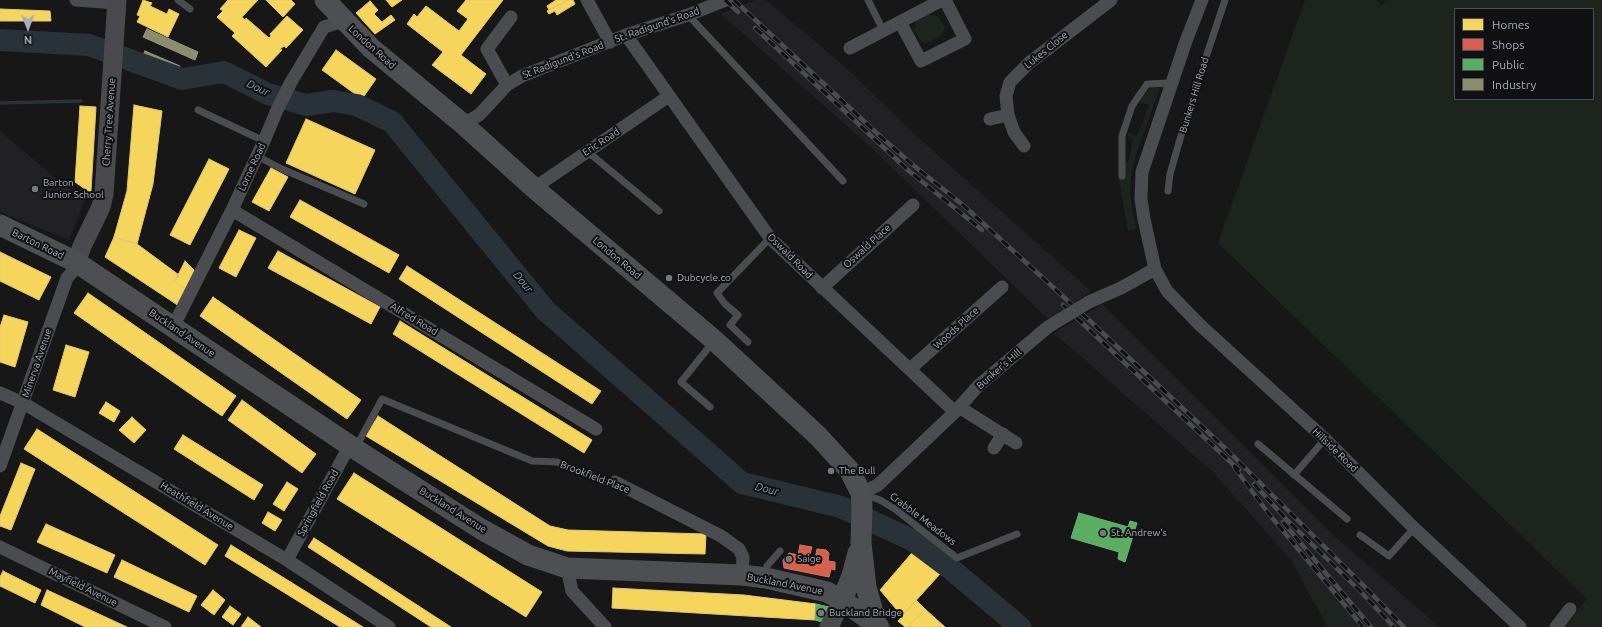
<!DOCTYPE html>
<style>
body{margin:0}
#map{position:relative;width:1602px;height:627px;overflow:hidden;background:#171717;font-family:Ubuntu,sans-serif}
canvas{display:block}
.legend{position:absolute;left:1454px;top:8px;width:140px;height:92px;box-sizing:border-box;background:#111113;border:1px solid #4d4f55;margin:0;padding:5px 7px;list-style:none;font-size:12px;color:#a8adb8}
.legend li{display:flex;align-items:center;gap:8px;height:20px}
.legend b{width:20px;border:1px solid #4d4f55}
.north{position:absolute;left:8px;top:8px;width:40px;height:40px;-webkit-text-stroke:3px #111113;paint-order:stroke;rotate:179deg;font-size:11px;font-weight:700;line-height:16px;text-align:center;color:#a8adb8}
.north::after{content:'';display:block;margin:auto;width:14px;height:18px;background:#a8adb8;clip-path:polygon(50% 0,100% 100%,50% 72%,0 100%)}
</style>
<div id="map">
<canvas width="1602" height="627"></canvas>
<ul class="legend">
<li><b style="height:11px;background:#f6d55c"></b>Homes</li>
<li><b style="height:11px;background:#d6604d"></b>Shops</li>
<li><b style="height:11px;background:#5aae61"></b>Public</li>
<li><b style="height:11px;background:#8c8c6e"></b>Industry</li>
</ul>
<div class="north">N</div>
</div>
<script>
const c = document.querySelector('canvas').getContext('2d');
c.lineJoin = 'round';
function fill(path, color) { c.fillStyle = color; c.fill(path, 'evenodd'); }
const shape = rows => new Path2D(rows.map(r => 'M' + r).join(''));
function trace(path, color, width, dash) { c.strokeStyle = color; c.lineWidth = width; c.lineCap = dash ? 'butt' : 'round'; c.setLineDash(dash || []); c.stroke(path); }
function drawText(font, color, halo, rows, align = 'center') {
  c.font = font + ' Ubuntu,sans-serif'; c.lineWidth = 4; c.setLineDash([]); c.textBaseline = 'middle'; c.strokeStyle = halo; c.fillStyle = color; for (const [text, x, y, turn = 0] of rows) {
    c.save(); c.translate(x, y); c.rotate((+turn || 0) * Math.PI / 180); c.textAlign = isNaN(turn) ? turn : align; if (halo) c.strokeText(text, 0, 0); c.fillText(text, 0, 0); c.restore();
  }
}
fill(shape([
 [755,0,766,0,851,72,912,132,1091,291,1050,321,876,152,721,14],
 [0,131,54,177,85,200,69,240,0,212],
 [1102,304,1334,536,1440,627,1328,627,1291,560,1213,472,1054,333]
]), '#212123');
fill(shape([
 [1305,0,1377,0,1381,6,1387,0,1602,0,1602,627,1565,627,1587,599,1218,243],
 [1455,9,1593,9,1593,99,1455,99],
 [929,14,939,17,945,28,940,37,927,43,921,42,914,29,916,20],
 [1152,87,1160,88,1135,157,1131,177,1130,194,1136,229,1128,231,1119,179,1125,178,1125,164,1129,160,1133,139,1128,136,1128,133,1137,136,1149,105,1140,102,1149,89],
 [1291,560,1320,590,1353,627,1328,627]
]), '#1d241e');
const homes = shape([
 [143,0,152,3,150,6,167,14,169,9,179,14,168,37,137,22,140,16,137,15,143,0],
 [228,0,258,0,242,17,245,20,246,18,269,38,271,36,270,34,287,16,303,30,286,48,284,46,280,49,282,50,266,67,232,36,235,33,217,17,223,11,220,9,228,0],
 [266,0,291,0,295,4,283,17,266,0],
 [386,0,402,0,392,7,386,0],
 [466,0,503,0,461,55,486,74,471,94,432,65,443,52,407,24,414,14,417,17,426,6,459,31,468,19,457,11,466,0],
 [556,0,568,0,549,10,547,6,556,0],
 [568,0,573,0,575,4,557,15,555,11,549,14,547,11,568,0],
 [370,1,378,10,374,14,382,22,391,15,395,20,375,34,356,13,370,1],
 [0,9,50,11,51,21,0,21,0,9],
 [336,50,376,79,362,99,322,70,336,50],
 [134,105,162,111,153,184,137,244,114,237,127,191,134,105],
 [80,106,96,107,91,191,88,191,75,182,80,106],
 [306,119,375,150,355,194,286,163,306,119],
 [209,159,229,169,190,245,170,235,209,159],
 [271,168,288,177,269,211,252,202,271,168],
 [300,200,399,255,389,273,290,217,300,200],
 [239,230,256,238,236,277,219,268,239,230],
 [114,237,137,244,179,275,175,281,188,292,179,306,105,257,114,237],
 [278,251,380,307,371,324,268,268,278,251],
 [0,252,51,277,39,300,0,281,0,252],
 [185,261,198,274,188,292,175,281,185,261],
 [407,266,601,391,592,404,399,279,407,266],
 [88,293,236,396,222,416,74,313,88,293],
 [213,297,361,400,347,419,200,316,213,297],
 [4,315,28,322,15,367,0,362,0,327,4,315],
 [400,321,592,440,584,453,393,334,400,321],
 [66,345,89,352,75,397,53,390,66,345],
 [242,400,316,454,302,473,228,420,242,400],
 [106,402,120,411,114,422,99,413,106,402],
 [378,416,550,526,568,530,706,534,705,554,567,551,548,546,366,436,378,416],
 [132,417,146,430,134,443,119,430,132,417],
 [37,429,218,545,205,565,24,449,37,429],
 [183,435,263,485,254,500,174,449,183,435],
 [21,463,35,469,11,530,0,526,0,516,21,463],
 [354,473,542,592,526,617,337,499,354,473],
 [287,482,298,489,284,511,273,504,287,482],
 [268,512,282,520,275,531,262,523,268,512],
 [46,524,115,555,107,573,37,542,46,524],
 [314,538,451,627,431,627,308,547,314,538],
 [923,540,949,564,902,616,880,590,923,540],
 [231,545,363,627,340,627,225,556,231,545],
 [122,560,197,596,189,612,114,577,122,560],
 [3,571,41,590,35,603,0,586,0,577,3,571],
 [613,588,744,595,816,604,815,620,612,608,613,588],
 [47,590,127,627,85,627,41,605,47,590],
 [213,590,225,600,214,615,201,605,213,590],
 [916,600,925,609,908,627,905,627,898,621,916,600],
 [230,606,241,614,233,625,222,617,230,606],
 [925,609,945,627,911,627,909,626,925,609],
 [248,617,261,627,241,627,248,617]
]);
fill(homes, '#f6d55c');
trace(homes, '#dfc978', 1);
const shops = shape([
 [800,545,812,547,809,558,815,559,817,549,826,550,829,553,828,561,835,562,835,570,831,569,829,577,784,568,783,560,789,553,798,555,800,545]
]);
fill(shops, '#d6604d');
trace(shops, '#c8776d', 1);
const public = shape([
 [1079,513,1128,527,1130,521,1137,523,1125,562,1118,559,1119,552,1071,538,1079,513],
 [816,604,829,607,822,622,815,620,816,604]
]);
fill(public, '#5aae61');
trace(public, '#71ae7b', 1);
const industry = shape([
 [147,29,198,52,195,60,143,37,147,29],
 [145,51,180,66,177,73,141,59,145,51]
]);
fill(industry, '#8c8c6e');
trace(industry, '#949684', 1);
trace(shape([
 [0,103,81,101]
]), '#2a3239', 3.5);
trace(shape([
 [0,40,89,45,182,79,224,72,268,94,306,105,333,101,357,105,392,122,545,310,742,483,841,507,912,540,952,570,1020,627]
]), '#2a3239', 22);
trace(shape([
 [178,0,190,9],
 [868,0,883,30],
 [688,15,843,181],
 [198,110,264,141],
 [588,152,659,211],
 [257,156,282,169,364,204],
 [1122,176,1122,136,1132,106,1147,84,1171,83],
 [1168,191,1170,174,1180,139,1203,66,1225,0],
 [748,342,730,325,738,315,725,304,717,293,770,238],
 [710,407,681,382,713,342],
 [1258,444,1347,519],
 [356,447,382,399,532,461,557,462,605,482,615,482],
 [1294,475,1325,439],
 [863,494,880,500,895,509,957,558,1017,534],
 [1360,535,1389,556,1414,528],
 [766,576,767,566,780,551]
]), '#4b4c50', 7);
trace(shape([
 [76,0,116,3],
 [587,0,610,42],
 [1202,0,1186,41,1142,172,1141,199,1144,219,1155,269,1167,291,1200,325,1325,439,1414,528,1520,627],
 [900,22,921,61,965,39,945,0],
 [626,35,770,238,955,412],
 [850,48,942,0],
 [507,85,487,49,511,17],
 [990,119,1008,115],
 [463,124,479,115,507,85,522,76,626,35,688,15,726,0],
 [1024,146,1014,132,1008,115,1006,96,1010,82,1029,63,1111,0],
 [534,188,669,96],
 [232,210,596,429],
 [822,288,913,205],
 [1089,302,1121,288,1155,269],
 [173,327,232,210,264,141,277,110,291,82,324,27,344,21],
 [910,369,1002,287],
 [0,393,23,403,287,560,389,627],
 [959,407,1016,443],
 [994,448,1003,434],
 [0,466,67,278,73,271,76,262],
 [615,482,721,536,739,549,743,557,742,575],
 [861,493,878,485,955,412,978,386,1048,327],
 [0,547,165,627],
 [287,560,350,445],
 [567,568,572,591,605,627],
 [1556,627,1570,609]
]), '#4b4c50', 13);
trace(shape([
 [76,262,83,244,101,207,104,194,117,0],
 [829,627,842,600]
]), '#4a4a4e', 19);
trace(shape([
 [325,0,371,48,463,124,534,188,714,340,818,436,850,471,861,493,862,507,861,543,866,587,877,626],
 [0,225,76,262,355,449,481,529,528,555,567,568,742,575,766,578,827,592,842,600,879,627],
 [842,600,852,576,858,553]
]), '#4d4f52', 21);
const rail = shape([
 [725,0,738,12],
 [734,0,881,137,913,165,963,205,1090,321,1227,450,1363,585,1404,627],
 [755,28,909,171,982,230],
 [1063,305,1239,470],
 [1234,467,1269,514,1363,627],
 [1254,484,1286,519,1359,590,1394,627],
 [1283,522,1371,627]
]);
trace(rail, '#4b4c4f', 4.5);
trace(rail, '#111113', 3, [9]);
trace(shape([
 [1048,327,1089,302]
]), '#4b4c50', 13);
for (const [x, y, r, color] of [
 [35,189,4,"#757880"],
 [669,278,4,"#757880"],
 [831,471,4,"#757880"],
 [1103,533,4,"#757880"],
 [789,559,4,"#757880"],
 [821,613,4,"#757880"]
]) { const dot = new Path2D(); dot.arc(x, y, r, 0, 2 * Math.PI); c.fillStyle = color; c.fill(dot); trace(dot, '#111113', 1.5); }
drawText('10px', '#a8adb8', '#111113', [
 ["St. Radigund's Road",657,25,-19],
 ["London Road",372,47,42],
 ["Lukes Close",1046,50,-39],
 ["St Radigund's Road",563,60,-21],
 ["Bunkers Hill Road",1194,95,-73],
 ["Cherry Tree Avenue",109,122,-86],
 ["Eric Road",601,142,-33],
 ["Lorne Road",252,167,-65],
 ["Barton Road",38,244,26],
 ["Oswald Place",867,246,-42],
 ["Oswald Road",790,256,45],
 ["London Road",617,258,40],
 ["Alfred Road",414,319,31],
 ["Woods Place",956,328,-42],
 ["Buckland Avenue",182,333,34],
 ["Minerva Avenue",37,363,-71],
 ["Bunker's Hill",999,369,-41],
 ["Hillside Road",1335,450,44],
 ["Brookfield Place",595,477,21],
 ["Springfield Road",318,503,-61],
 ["Heathfield Avenue",197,506,31],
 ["Buckland Avenue",453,510,32],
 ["Crabble Meadows",923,519,37],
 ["Buckland Avenue",785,584,11],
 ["Mayfield Avenue",83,587,26]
]);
drawText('10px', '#a8adb8', '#111113', [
 ["Barton",43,183],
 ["Junior School",43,195],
 ["Dubcycle.co",677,278],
 ["The Bull",839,471],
 ["St. Andrew's",1111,533],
 ["Saige",797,559],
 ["Buckland Bridge",829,613]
], 'left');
drawText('italic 11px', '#7f9bb3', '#111113', [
 ["Dour",258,88,25],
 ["Dour",523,282,51],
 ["Dour",767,489,14]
]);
</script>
